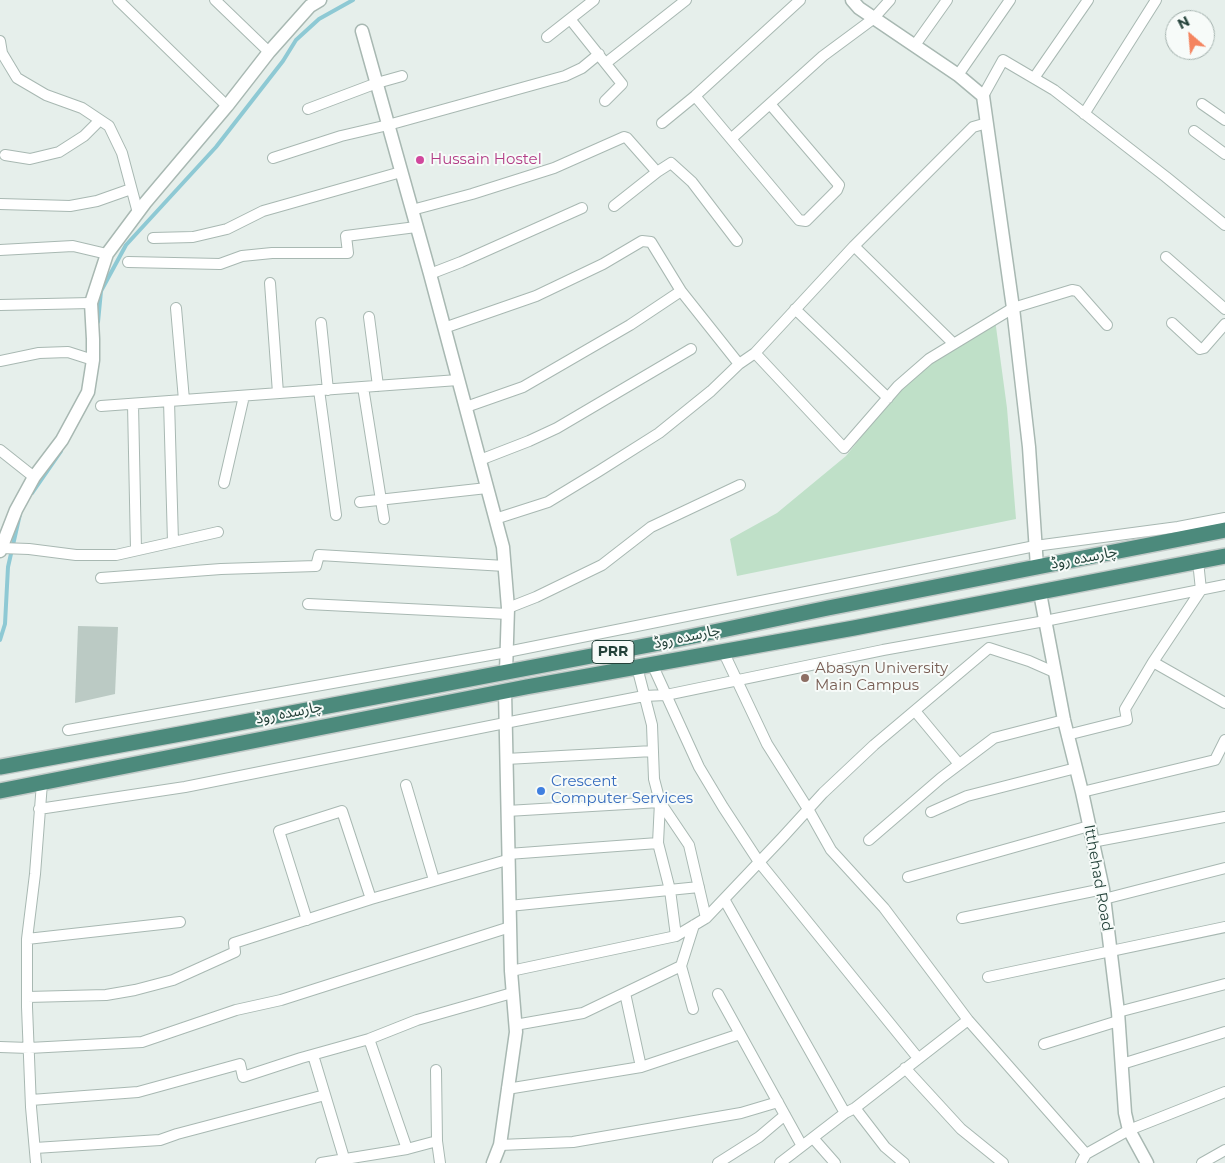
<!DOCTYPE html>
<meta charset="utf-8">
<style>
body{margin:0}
#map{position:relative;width:1225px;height:1163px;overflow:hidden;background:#e6efeb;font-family:Montserrat,sans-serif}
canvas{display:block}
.north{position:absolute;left:1165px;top:10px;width:50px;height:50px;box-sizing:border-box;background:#f7fbf9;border:1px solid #a3b1ad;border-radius:50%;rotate:333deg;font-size:14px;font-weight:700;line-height:20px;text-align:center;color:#24423a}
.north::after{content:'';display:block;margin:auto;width:18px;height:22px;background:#f4845f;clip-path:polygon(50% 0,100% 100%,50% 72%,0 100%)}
</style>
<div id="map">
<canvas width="1225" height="1163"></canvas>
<div class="north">N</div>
</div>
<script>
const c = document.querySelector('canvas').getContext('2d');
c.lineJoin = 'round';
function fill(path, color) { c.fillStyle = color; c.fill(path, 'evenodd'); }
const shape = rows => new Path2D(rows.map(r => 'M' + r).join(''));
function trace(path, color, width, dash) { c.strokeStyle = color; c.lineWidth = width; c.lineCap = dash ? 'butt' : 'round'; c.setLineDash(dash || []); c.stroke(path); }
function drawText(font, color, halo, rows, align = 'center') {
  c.font = font + ' Montserrat,"Noto Sans Arabic",sans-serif'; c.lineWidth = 4; c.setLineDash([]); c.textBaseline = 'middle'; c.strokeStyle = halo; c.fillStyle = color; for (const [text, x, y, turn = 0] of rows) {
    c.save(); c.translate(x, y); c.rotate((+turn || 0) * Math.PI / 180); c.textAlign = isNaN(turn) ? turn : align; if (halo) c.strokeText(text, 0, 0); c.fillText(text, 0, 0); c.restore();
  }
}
fill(shape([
 [994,312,1007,408,1016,519,737,576,730,539,777,513,846,456,902,386]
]), '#bfe0c8');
trace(shape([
 [98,322,101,291,126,245,216,147,283,61,296,40,319,19,353,0],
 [32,493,61,451],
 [0,640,5,624,8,567,20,514]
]), '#8ec9d4', 4);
fill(shape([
 [78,626,118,627,115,694,75,703]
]), '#bbcac4');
const minor = shape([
 [118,0,227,106],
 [215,0,269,52],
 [570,19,622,84,605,101],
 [547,37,594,0],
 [0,41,2,53,17,78,46,95,82,108,109,126,122,153,138,213],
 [915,45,947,0],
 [606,63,686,0],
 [958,75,1010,0],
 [1034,78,1088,0],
 [695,96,799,220,806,221,837,190,839,185,770,104],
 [983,96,1003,60,1054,90,1166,177,1225,225],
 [1202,104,1225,120],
 [308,109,377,83,402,76],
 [1084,114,1156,0],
 [662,123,695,96,800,0],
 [1194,131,1225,154],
 [732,138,823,56,873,19,890,0],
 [5,155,30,159,59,152,84,136,100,120],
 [273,158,341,136,388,125,565,76,582,68,599,54],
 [0,204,70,206,97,201,131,189],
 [614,206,657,172,671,163,692,182,737,241],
 [412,210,472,194,554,168,624,137,627,138,657,172],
 [153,238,193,237,227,229,263,211,401,172],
 [854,246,953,343],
 [0,250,73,246,107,254],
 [1166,257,1225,309],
 [128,262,220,264,242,256,272,253,348,253,346,236,416,227],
 [430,274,461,262,582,208],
 [270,283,278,393],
 [0,305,91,303],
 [176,308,184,400],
 [795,309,888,398],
 [369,317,378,386],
 [321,323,328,390],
 [1172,323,1200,349,1204,348,1225,324],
 [444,328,536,296,603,264,642,241,651,242,681,291],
 [755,353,854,246,973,127,987,123],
 [0,361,39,353,68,352,93,360],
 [363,387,384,519],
 [319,390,336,515],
 [169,401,173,542],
 [133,404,136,550],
 [101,406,458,380],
 [466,407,523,387,630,325,681,291,739,364,755,353,844,448,898,386,929,359,1013,308,1072,290,1077,291,1107,325],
 [0,450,34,477],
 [480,460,529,441,557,428,691,349],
 [224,483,244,396],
 [360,502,487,488],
 [495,519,548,502,599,471,659,433,711,391,739,364],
 [1,548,29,549,76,555,116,555,218,532],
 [101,578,221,569,316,566,319,555,505,566],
 [308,604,508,614],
 [508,608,536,597,602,565,651,527,740,485],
 [723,651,767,744,808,809,831,850,884,908,968,1020,1086,1154],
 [1153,662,1225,703],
 [652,664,699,767,723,807,759,862,918,1058],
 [637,667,652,725,654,779,660,802,689,845,706,918],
 [915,711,959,764],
 [68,730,507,652,1035,546,1178,527,1225,518],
 [1067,735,1127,720,1125,709,1153,662,1201,590,1198,561],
 [506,759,653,751],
 [406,785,434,880],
 [1082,792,1215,760,1225,740],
 [39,809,185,787,505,723,644,696,666,695,883,650,1045,621,1225,585],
 [507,811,660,802,658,843,508,854],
 [931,812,967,796,1076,768],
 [869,840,941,778,994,738,1064,720],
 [1092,842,1225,817],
 [908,877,1089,826],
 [724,899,845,1113],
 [1104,899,1225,868],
 [509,906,699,887],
 [962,918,1103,889],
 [307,920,279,831,342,811,371,899],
 [676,936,706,918,782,838,823,793,874,745,989,648,1029,661,1054,672],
 [27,939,180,922],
 [681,966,693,1009],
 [511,971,676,936,670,890,658,843],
 [988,977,1225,927],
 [625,993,641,1067],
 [718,994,802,1146],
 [27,997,106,995,135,990,173,980,235,952,234,943,371,899,507,860],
 [1118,1012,1225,984],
 [515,1025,583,1013,681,966,694,925],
 [369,1039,407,1149],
 [1044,1044,1118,1021],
 [0,1047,29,1048,142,1042,236,1010,281,1000,510,927],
 [313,1055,344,1158],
 [1122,1064,1225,1032],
 [905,1068,961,1129,1003,1163],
 [436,1070,437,1141,440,1163],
 [507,1089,641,1067,740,1034],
 [31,1100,138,1092,240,1064,243,1077,301,1058,369,1039,417,1020,512,993],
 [855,1108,885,1147,904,1163],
 [813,1138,835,1163],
 [500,1145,573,1142,741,1113,778,1102],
 [35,1148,160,1140,177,1134,325,1095],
 [36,1163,31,1107,27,1007,27,939,35,874,42,783],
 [321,1163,407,1149,437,1141],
 [718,1163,759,1137,785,1115],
 [780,1163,845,1113,855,1108,968,1020],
 [1081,1163,1086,1154,1129,1130,1225,1092],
 [1202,1163,1225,1150]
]);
const tertiary = shape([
 [852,0,859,8,958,75,983,96,1013,308,1029,447,1037,567],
 [362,31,430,274,503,547,508,608,506,672],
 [0,551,16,510,34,477,62,440,88,392,93,360,93,339,91,303,107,254,145,203,227,106,269,52,310,6,320,0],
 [1040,593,1064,720,1082,792,1103,889,1118,1012,1125,1113,1129,1130,1147,1163],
 [493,1163,500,1145,516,1032,511,971,505,691]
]);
const trunk = shape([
 [0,767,191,732,665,642,828,608,1225,530],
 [0,791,526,687,854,628,1225,556]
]);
trace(minor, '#a8b8b2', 12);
trace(tertiary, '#a8b8b2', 15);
trace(trunk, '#c2cac8', 18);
trace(minor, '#fff', 10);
trace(tertiary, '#fff', 12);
trace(trunk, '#4c8a7c', 15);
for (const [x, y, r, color] of [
 [420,160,5,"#d1479c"],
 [805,678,5,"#8d6e63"],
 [541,791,5,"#3f7fe0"]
]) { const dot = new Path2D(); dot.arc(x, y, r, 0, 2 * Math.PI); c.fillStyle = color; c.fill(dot); trace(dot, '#f7fbf9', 2); }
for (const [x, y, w] of [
 [613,652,42]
]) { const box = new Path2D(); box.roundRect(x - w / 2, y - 11.5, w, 23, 4); c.fillStyle = '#f7fbf9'; c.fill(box); trace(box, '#24423a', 1); }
drawText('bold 14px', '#24423a', null, [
 ["PRR",613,652]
]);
drawText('15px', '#b23c85', '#f7fbf9', [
 ["Hussain Hostel",430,160]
], 'left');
drawText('15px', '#24423a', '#f7fbf9', [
 ["چارسدہ روڈ",1084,558,-11],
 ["چارسدہ روڈ",687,637,-12],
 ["چارسدہ روڈ",289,713,-11],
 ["Itthehad Road",1098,878,80]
]);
drawText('15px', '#785e54', '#f7fbf9', [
 ["Abasyn University",815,669],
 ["Main Campus",815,686]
], 'left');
drawText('15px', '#366cbe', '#f7fbf9', [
 ["Crescent",551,782],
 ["Computer Services",551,799]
], 'left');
</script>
